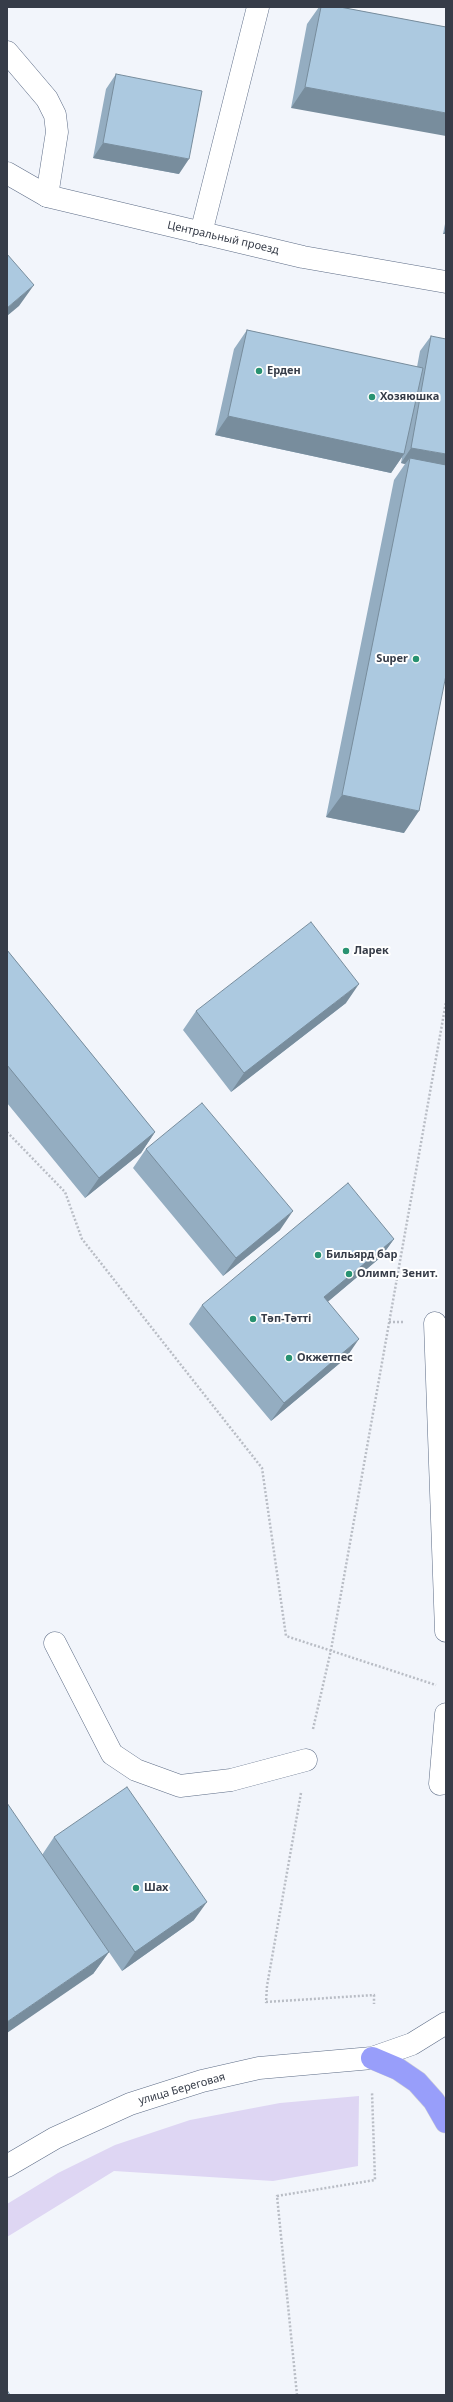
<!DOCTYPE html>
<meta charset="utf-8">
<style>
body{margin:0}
#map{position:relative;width:453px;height:2402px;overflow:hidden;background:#f2f5fb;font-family:"Noto Sans",sans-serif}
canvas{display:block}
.frame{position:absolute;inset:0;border:8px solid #363c48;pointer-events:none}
</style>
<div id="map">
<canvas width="453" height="2402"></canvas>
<div class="frame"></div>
</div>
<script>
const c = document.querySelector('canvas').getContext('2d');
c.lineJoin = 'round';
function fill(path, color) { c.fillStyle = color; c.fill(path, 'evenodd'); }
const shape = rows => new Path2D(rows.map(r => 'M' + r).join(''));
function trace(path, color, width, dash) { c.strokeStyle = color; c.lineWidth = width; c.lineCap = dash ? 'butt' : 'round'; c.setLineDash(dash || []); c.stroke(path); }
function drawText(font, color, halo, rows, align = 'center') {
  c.font = font + ' "Noto Sans",sans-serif'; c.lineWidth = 4; c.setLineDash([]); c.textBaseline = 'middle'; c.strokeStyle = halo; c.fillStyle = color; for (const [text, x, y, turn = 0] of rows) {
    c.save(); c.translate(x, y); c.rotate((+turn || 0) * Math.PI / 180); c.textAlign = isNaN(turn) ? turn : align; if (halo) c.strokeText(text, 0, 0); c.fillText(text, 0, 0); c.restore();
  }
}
fill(shape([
 [359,2096,358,2166,273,2181,114,2171,7,2237,7,2204,58,2173,115,2145,190,2120,280,2103]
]), '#ded6f3');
const lane = shape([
 [7,52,47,99,55,115,57,132,47,196],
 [201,233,258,7],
 [435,1323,446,1631],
 [55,1643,112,1754,136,1770,180,1786,231,1780,306,1760],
 [440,1784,446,1714]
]);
const street = shape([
 [7,173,47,196,303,257,446,282]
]);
const secondary = shape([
 [7,2166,55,2138,130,2104,202,2081,259,2068,372,2058,412,2044,446,2023]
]);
const highway = shape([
 [372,2058,398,2069,417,2082,434,2101,446,2122]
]);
trace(lane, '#5d6c86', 23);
trace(street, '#5d6c86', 23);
trace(secondary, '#5d6c86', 23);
trace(highway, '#cfd0d3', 23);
trace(shape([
 [7,1132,65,1192,82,1239,262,1468,286,1636,436,1685],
 [389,1322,404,1322],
 [313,1729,331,1650,446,1002],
 [301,1793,267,1986,266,2002,374,1995,374,2004],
 [297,2395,277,2196,375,2180,372,2092]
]), '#b9bdc5', 2.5, [2, 2]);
trace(lane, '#fff', 22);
trace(street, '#fff', 22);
trace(secondary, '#fff', 22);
trace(highway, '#989efa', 22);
fill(shape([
 [319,7,340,7,446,27,291,108,307,24],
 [116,74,179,174,93,158,106,89],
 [446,219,446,234,443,234],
 [247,330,417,367,420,351,431,336,404,833,326,817,394,480,405,464,401,463,402,457,391,473,215,435,234,349],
 [7,950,155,1132,141,1153,85,1198,7,1103],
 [346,1003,231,1092,183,1030,196,1011],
 [146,1149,280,1230,223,1276,133,1168],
 [394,1239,381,1257,327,1302,346,1358,271,1421,189,1324,202,1305],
 [54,1837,194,1920,122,1971,91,1926,109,1952,93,1974,42,1855]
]), '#94adc1');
fill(shape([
 [305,87,446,113,446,136,291,108],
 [103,143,189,159,179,174,93,158],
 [446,230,446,234,443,234],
 [34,285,19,306,7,316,7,308],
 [228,416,404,454,391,473,215,435],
 [411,448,446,454,446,471,410,458,405,464,401,463],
 [342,795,419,811,404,833,326,817],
 [359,984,346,1003,231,1092,244,1073],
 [155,1132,141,1153,85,1198,99,1178],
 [293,1211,280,1230,223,1276,236,1258],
 [394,1239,381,1257,311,1316,324,1297],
 [359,1339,346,1358,271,1421,284,1403],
 [207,1902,194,1920,122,1971,135,1952],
 [109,1952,93,1974,7,2033,7,2022]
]), '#788d9d');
const building = shape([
 [321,7,340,7,446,27,446,113,305,87,321,7],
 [116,74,202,91,189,159,103,143,116,74],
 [7,254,34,285,7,308,7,254],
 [247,330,423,368,404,454,228,416,247,330],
 [431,336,446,339,446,454,411,448,431,336],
 [410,458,446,465,446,675,419,811,342,795,410,458],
 [311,922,359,984,244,1073,196,1011,311,922],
 [7,950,155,1132,99,1178,7,1065,7,950],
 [202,1103,293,1211,236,1258,146,1149,202,1103],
 [348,1183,394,1239,324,1297,359,1339,284,1403,202,1305,348,1183],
 [127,1787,207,1902,135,1952,54,1837,127,1787],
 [7,1803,109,1952,7,2022,7,1803],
 [7,2390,10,2395,7,2395,7,2390]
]);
fill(building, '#acc9e0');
trace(building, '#788d9d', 1);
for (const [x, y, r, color] of [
 [259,371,4,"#289271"],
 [372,397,4,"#289271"],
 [416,659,4,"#289271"],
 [346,951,4,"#289271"],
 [318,1255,4,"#289271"],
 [349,1274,4,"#289271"],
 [253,1319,4,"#289271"],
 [289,1358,4,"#289271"],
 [136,1888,4,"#289271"]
]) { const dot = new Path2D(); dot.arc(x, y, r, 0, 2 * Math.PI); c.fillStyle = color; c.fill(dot); trace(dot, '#fff', 1.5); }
drawText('11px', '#363c48', '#fff', [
 ["Центральный проезд",223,238,13],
 ["улица Береговая",182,2089,-16]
]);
drawText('bold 11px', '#363c48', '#fff', [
 ["Ерден",267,371],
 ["Хозяюшка",380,397],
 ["Super",408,659,"right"],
 ["Ларек",354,951],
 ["Бильярд бар",326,1255],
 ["Олимп, Зенит.",357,1274],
 ["Тәп-Тәтті",261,1319],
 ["Окжетпес",297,1358],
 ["Шах",144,1888]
], 'left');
</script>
